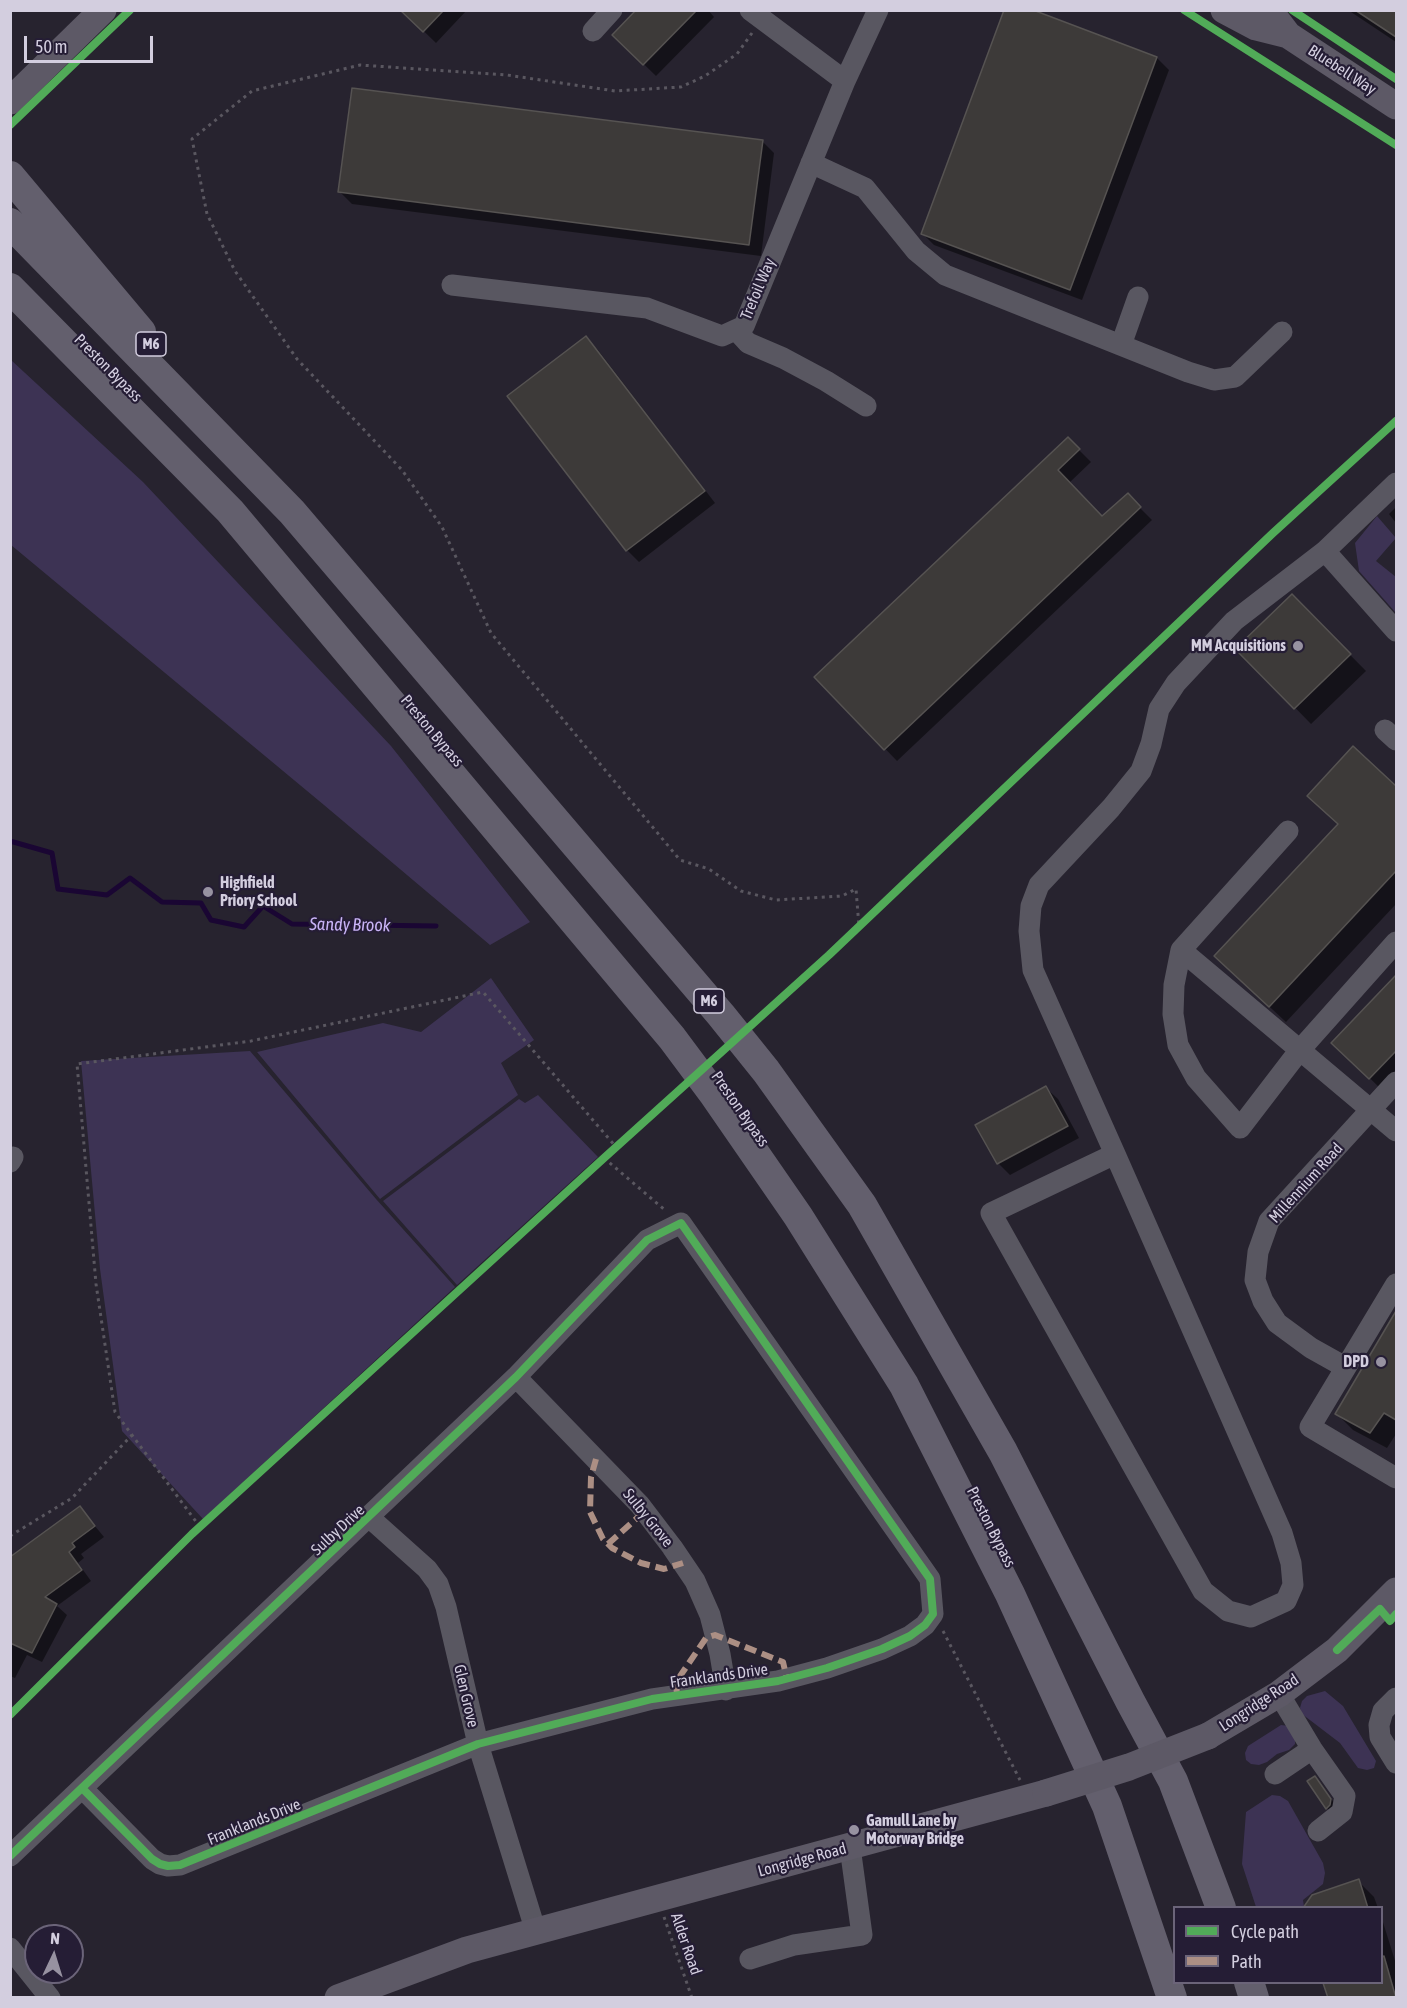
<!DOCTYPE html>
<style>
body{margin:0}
#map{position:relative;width:1407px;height:2008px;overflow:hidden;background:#27232f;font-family:"Asap Condensed",sans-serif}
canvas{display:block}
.frame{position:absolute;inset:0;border:12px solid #d3cedf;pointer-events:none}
.legend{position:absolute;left:1173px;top:1906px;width:210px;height:78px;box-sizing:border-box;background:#251d35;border:2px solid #6b6479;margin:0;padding:8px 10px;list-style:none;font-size:18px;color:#d3cedf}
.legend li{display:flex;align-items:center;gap:12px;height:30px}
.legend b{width:30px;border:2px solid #6b6479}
.north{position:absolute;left:24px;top:1924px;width:60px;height:60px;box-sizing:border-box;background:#251d35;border:2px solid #6b6479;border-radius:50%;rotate:4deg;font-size:16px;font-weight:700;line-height:24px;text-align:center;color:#d3cedf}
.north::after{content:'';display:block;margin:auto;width:21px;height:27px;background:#9792a1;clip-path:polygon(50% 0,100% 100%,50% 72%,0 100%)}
.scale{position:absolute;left:24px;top:36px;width:129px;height:27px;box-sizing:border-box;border:3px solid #d3cedf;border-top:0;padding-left:8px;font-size:18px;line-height:21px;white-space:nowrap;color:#d3cedf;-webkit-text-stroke:4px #251d35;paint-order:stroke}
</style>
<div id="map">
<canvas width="1407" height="2008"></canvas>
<div class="frame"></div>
<ul class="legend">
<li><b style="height:8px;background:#51ab58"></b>Cycle path</li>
<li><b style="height:8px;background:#ac8f84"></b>Path</li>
</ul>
<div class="north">N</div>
<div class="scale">50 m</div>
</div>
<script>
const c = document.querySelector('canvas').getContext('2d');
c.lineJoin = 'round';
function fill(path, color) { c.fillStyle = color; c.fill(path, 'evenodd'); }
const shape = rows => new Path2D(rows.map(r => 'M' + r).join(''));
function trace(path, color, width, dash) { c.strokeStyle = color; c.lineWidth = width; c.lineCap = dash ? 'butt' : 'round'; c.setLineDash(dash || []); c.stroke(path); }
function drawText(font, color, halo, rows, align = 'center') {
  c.font = font + ' "Asap Condensed",sans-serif'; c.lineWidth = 4.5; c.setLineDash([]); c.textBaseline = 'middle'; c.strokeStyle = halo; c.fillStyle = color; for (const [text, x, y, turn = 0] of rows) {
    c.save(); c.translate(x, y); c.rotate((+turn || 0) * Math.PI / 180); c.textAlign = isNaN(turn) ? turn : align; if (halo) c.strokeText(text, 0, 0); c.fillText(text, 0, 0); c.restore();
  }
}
fill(shape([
 [11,360,143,482,391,746,530,922,490,945,324,805,11,545],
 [1377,516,1396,538,1376,561,1396,577,1396,613,1359,571,1355,543],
 [491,978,534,1040,501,1063,518,1095,380,1199,257,1052,383,1023,421,1032],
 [250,1051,376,1199,455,1287,203,1519,122,1431,100,1269,81,1061],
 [538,1095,598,1157,457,1285,383,1201,519,1099,525,1103],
 [1325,1691,1343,1706,1376,1761,1374,1768,1367,1770,1358,1768,1340,1743,1302,1714,1300,1708,1302,1701,1307,1696],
 [1281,1725,1289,1726,1295,1733,1295,1744,1289,1750,1277,1754,1267,1762,1259,1765,1251,1764,1246,1760,1245,1753,1248,1746],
 [1272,1795,1280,1796,1288,1801,1323,1863,1325,1873,1323,1884,1303,1900,1304,1907,1256,1907,1242,1864,1246,1812]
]), '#3d3354');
fill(shape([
 [402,10,467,10,436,43],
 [638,10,708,10,714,17,656,76,614,35],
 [1029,10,1157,58,1169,70,1082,300,934,245,923,234],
 [1348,10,1396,10,1396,42],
 [762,141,774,153,761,256,352,204,340,192],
 [586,338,598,350,715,503,639,562,627,550],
 [1068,439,1091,462,1069,483,1102,518,1127,495,1152,520,897,761,816,677],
 [1396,507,1396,523,1389,514],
 [1292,596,1366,671,1311,724,1238,649],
 [1354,748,1396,788,1396,904,1286,1022,1232,972,1339,825],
 [1396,977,1396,1083,1386,1094,1334,1043],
 [1046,1088,1058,1099,1079,1138,1010,1175,998,1163,977,1125],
 [1396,1314,1396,1434,1387,1448,1353,1430,1337,1414],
 [80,1508,104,1537,81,1554,84,1558,78,1563,91,1581,57,1606,67,1615,42,1662,27,1655,15,1678,10,1676,10,1558],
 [1315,1777,1338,1808,1334,1815,1327,1808],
 [1358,1881,1374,1897,1378,1908,1305,1908],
 [1382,1919,1396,1964,1396,1998,1329,1998,1324,1982,1382,1982]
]), '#0007');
trace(shape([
 [10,841,52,853,58,889,107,895,130,878,162,902,201,903,211,920,244,927,263,906,292,924,436,926]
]), '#1a0633', 5);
const building = shape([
 [400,10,444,10,423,32,400,10],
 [636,10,697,10,643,65,612,35,636,10],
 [1004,10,1033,10,1157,57,1070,290,921,234,1004,10],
 [1355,10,1396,10,1396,37,1355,10],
 [352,88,763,140,749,245,338,192,352,88],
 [586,336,705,491,626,551,507,396,586,336],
 [1068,437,1080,449,1058,470,1102,516,1128,493,1141,507,884,750,814,677,1068,437],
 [1292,594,1351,654,1294,709,1235,649,1292,594],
 [1353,746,1396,786,1396,871,1269,1007,1214,956,1338,824,1307,796,1353,746],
 [1396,975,1396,1051,1369,1079,1331,1043,1396,975],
 [1046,1086,1068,1126,997,1164,975,1125,1046,1086],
 [1396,1311,1396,1420,1384,1413,1370,1433,1335,1414,1396,1311],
 [80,1506,95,1526,72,1543,75,1547,69,1552,82,1570,45,1597,57,1604,32,1653,10,1643,10,1557,80,1506],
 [1315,1776,1331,1799,1330,1805,1326,1809,1307,1781,1315,1776],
 [1359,1879,1368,1908,1303,1908,1312,1895,1359,1879],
 [1384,1956,1396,1998,1328,1998,1323,1983,1382,1983,1382,1957,1384,1956]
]);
fill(building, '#3d3a39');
trace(building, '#565352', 1.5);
trace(shape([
 [752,33,737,54,705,76,681,87,615,91,507,75,360,65,252,91,192,139,207,214,235,271,297,359,402,470,442,527,491,633,680,860,709,869,741,891,776,900,842,896,856,889,859,927],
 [604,1158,666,1211],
 [200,1527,115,1412,96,1284,77,1064,251,1041,483,992,616,1147],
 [10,1536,72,1498,132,1435],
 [943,1631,1020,1780],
 [664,1917,692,1998]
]), '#5a5760', 3, [3, 4.5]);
trace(shape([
 [750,10,845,81],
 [593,31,612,10],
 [811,163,865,188,916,251,945,275,1188,372,1214,380,1235,377,1282,332],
 [452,285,647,308,722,336,744,326,845,81,878,10],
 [736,330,748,343,783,358,826,381,866,406],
 [1121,345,1138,297],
 [1396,483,1325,551,1396,631],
 [1385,730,1396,740],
 [1288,831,1181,950,1396,1131],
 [1181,950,1174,985,1173,1014,1178,1045,1196,1078,1240,1128,1299,1051,1396,942],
 [1115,1154,991,1213,1203,1591,1228,1611,1251,1617,1286,1601,1293,1585,1291,1563,1282,1533,1115,1154,1033,970,1029,931,1031,906,1039,885,1111,808,1141,771,1151,744,1159,709,1176,683,1234,621,1325,551],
 [10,1162,13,1157],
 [1396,1284,1310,1427,1396,1478],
 [1345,1367,1311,1348,1277,1323,1263,1301,1255,1280,1258,1252,1269,1221,1396,1082],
 [516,1377,640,1505,672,1547,695,1581,710,1615,720,1654,726,1690],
 [370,1518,427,1569,438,1584,446,1607,478,1744,536,1932],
 [1279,1694,1312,1749,1345,1796,1342,1812,1318,1831],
 [1396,1698,1383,1711,1379,1725,1380,1737,1396,1763],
 [1275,1774,1312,1749],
 [10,1856,516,1377,647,1240,681,1223,930,1579,933,1614,925,1625,910,1636,882,1649,827,1668,778,1681,652,1699,478,1744,180,1865,168,1866,160,1864,152,1859,83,1789],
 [10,1948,50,1998],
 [750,1959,794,1945,862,1935,850,1847]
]), '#595761', 21);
trace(shape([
 [1224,10,1256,27,1288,35],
 [1269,10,1288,35,1396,106],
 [10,101,103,10],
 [1208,1736,1279,1694,1337,1650,1396,1591],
 [338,1998,467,1950,1046,1793]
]), '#5d5966', 27);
trace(shape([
 [10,176,141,332],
 [10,223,292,512,721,1015,766,1071,862,1205,1003,1452,1130,1701,1173,1781,1221,1908],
 [10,288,230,511,672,1038,713,1093,798,1216,904,1385,1010,1594,1107,1806,1172,1998],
 [1249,1982,1254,1998]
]), '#635f6d', 30);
trace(shape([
 [1046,1793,1129,1767,1208,1736]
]), '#5d5966', 27);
trace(shape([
 [596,1459,591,1477,590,1512,603,1539,612,1548,641,1563,664,1569,683,1563],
 [608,1544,645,1511],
 [677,1695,676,1682,706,1638,715,1635,783,1662,787,1679]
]), '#ac8f84', 6, [12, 6]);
trace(shape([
 [1184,10,1396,145],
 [1292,10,1396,79],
 [10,125,130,10],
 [1337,1650,1380,1609,1390,1621,1396,1614],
 [10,1715,192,1534,604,1158,829,955,1273,533,1396,421],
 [10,1856,516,1377,647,1240,681,1223,930,1579,933,1614,925,1625,910,1636,882,1649,827,1668,778,1681,652,1699,478,1744,180,1865,168,1866,160,1864,152,1859,83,1789]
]), '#51ab58', 8);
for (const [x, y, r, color] of [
 [1298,646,6,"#9792a1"],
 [208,892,6,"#9792a1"],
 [1381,1362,6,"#9792a1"],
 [854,1830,6,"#9792a1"]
]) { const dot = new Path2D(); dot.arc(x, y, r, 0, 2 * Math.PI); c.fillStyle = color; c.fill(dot); trace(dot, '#251d35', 2); }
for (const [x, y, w] of [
 [151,344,30],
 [709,1001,30]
]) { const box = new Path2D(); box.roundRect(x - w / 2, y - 12, w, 24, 4.5); c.fillStyle = '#251d35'; c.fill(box); trace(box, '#d3cedf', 1.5); }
drawText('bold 15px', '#d3cedf', null, [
 ["M6",151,344],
 ["M6",709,1001]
]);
drawText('16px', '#d3cedf', '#251d35', [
 ["Bluebell Way",1342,70,33],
 ["Trefoil Way",758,289,-67],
 ["Preston Bypass",108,368,45],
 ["Preston Bypass",432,731,50],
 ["Preston Bypass",740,1109,55],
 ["Millennium Road",1306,1183,-48],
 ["Sulby Grove",648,1518,51],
 ["Preston Bypass",991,1527,63],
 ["Sulby Drive",338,1530,-43],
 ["Franklands Drive",719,1676,-8],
 ["Glen Grove",466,1696,77],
 ["Longridge Road",1259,1703,-33],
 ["Franklands Drive",254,1822,-22],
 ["Longridge Road",802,1860,-15],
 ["Alder Road",686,1944,71]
]);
drawText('bold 16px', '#d3cedf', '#251d35', [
 ["MM Acquisitions",1286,646],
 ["Highfield",220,883,"left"],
 ["Priory School",220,901,"left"],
 ["DPD",1369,1362],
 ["Gamull Lane by",866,1821,"left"],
 ["Motorway Bridge",866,1839,"left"]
], 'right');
drawText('italic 18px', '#c8b3f5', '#251d35', [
 ["Sandy Brook",350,925,1]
]);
</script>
